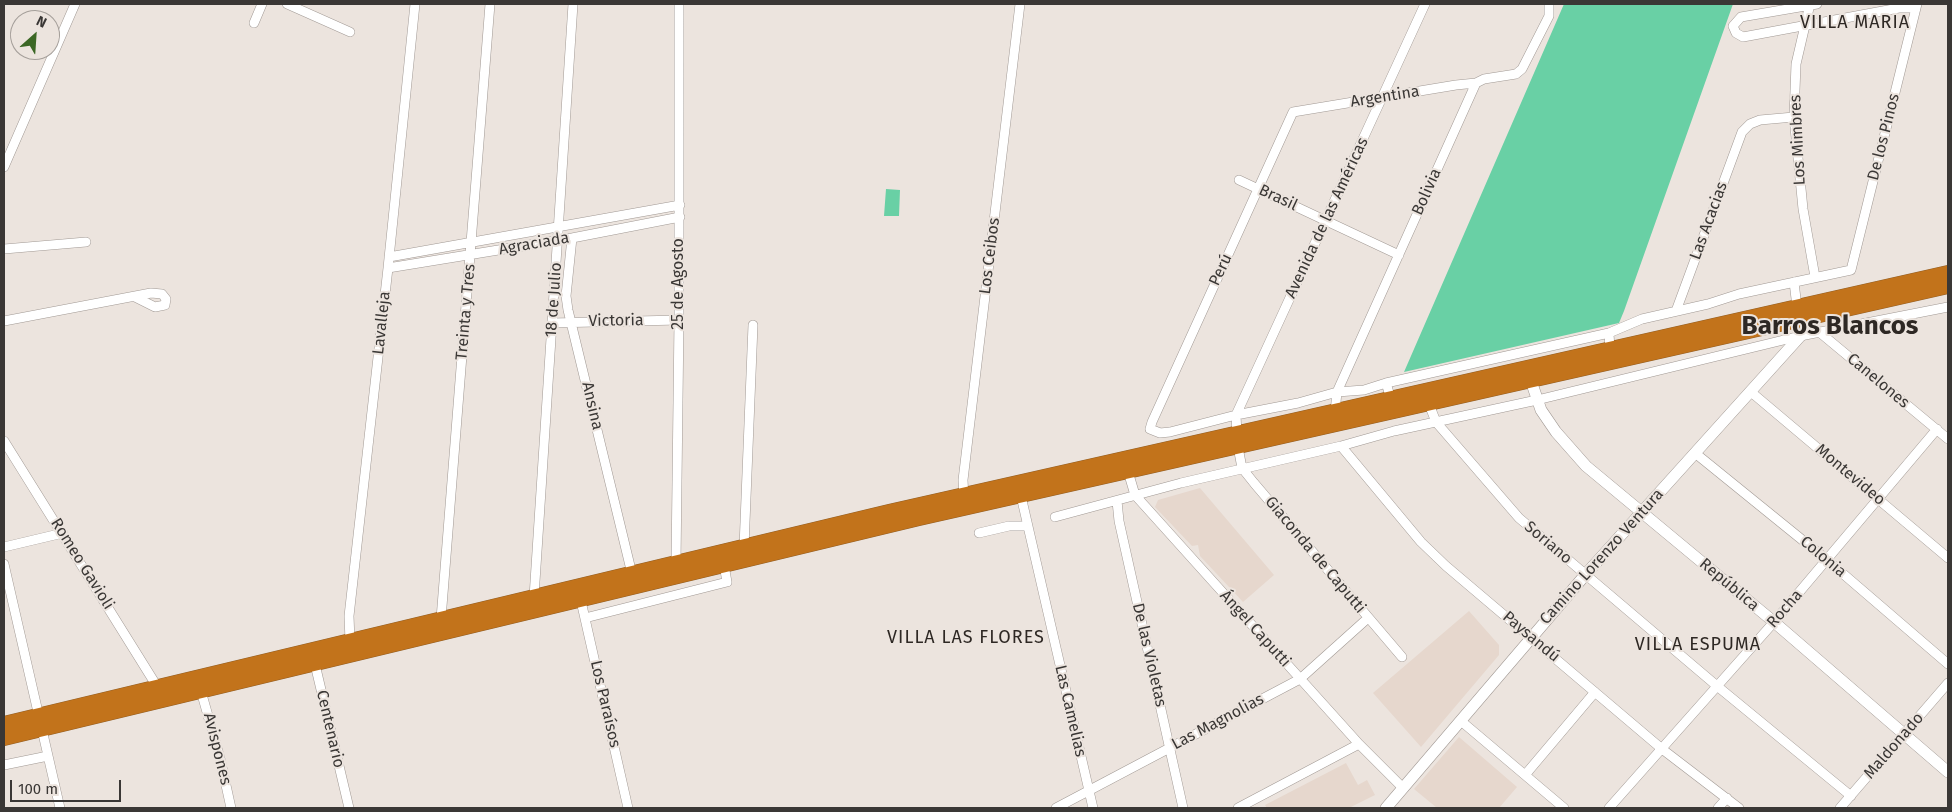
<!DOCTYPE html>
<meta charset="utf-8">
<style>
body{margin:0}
#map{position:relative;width:1952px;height:812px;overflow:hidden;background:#ece4de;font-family:"Fira Sans",sans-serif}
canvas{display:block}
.frame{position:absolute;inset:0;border:5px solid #3a3735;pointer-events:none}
.north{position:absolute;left:10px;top:10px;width:50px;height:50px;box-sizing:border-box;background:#ece4de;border:1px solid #a59f9a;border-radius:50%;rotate:26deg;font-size:14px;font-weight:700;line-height:20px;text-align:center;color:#3a3735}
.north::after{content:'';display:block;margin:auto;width:18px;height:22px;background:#3b6725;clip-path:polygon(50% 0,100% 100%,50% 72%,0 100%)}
.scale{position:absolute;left:10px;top:780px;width:111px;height:22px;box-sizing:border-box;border:2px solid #3a3735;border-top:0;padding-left:6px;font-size:15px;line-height:18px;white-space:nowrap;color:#3a3735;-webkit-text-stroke:4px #ece4de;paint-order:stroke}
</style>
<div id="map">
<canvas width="1952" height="812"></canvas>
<div class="frame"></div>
<div class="north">N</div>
<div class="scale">100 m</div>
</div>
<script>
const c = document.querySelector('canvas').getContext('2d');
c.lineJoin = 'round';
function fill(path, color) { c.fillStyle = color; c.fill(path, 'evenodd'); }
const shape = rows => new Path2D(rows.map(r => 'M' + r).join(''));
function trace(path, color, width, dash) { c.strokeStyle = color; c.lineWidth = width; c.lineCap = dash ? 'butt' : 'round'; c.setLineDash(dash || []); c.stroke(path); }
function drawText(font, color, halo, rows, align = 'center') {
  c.font = font + ' "Fira Sans",sans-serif'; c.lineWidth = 4; c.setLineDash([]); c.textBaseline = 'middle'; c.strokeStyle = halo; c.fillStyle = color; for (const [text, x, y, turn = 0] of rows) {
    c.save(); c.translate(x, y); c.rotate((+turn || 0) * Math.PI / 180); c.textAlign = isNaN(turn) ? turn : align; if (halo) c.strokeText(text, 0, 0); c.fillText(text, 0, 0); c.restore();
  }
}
fill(shape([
 [1200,488,1274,575,1243,602,1200,556,1198,545,1192,546,1155,507,1158,500],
 [1469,611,1499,645,1499,655,1421,747,1373,693],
 [1459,737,1517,787,1499,808,1437,808,1414,789],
 [1346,763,1358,785,1367,780,1375,795,1349,808,1267,808,1265,805]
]), '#e6d7cd');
fill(shape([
 [1564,4,1733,4,1624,311,1619,323,1404,372],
 [886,189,900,190,899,216,884,216]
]), '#69d0a5');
const street = shape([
 [287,4,350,32],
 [1810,4,1796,64,1794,117,1803,209,1815,277],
 [1817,4,1741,17,1733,26,1736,33,1743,37,1899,8,1916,8],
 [254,23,262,4],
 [4,167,75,4],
 [1239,180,1399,255],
 [572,238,566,296,568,310,632,574],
 [4,249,86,242],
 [389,257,680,205],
 [388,268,572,238,680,217],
 [1794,282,1797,307],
 [1676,311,1742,132,1750,124,1760,120,1794,117],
 [4,321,151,293,162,294,166,299,165,305,155,307,135,297],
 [552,323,679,320],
 [1818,331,1948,439],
 [1610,349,1609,333,1642,319,1708,304,1739,294,1851,270,1917,4],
 [1386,383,1609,333],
 [1751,392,1948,558],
 [1391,399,1386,383,1364,390,1337,392,1298,403,1236,415,1170,432,1160,433,1150,429,1152,422,1293,112,1456,85,1476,83],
 [1429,404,1436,422,1519,518,1717,686,1851,796],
 [1335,412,1337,392,1476,83,1484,79,1516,74,1522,69,1549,16,1549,4],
 [1237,434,1236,415,1425,4],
 [4,441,158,688],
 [1341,446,1421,542,1446,566,1662,749,1739,808],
 [1238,447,1242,468,1254,483,1402,657],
 [1695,453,1827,560,1948,664],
 [1127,468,1135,495,1359,744,1403,788],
 [1021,496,1093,808],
 [964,498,963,480,1020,4],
 [1117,501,1119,521,1183,808],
 [1055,517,1181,483,1341,446,1394,431,1537,400,1800,336,1948,307],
 [979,533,1009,526,1027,526],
 [4,547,63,533],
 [744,547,753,325],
 [676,563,679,320,679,4],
 [4,564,60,808],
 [534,597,573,4],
 [581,601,628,808],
 [585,618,727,582,724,565],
 [441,619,490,4],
 [350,641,349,616,388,268,415,4],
 [314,660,349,808],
 [201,691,220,758,231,808],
 [1461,721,1564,808],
 [4,765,48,756],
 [1525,775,1595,692],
 [1056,808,1300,679,1368,618],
 [1238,808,1359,744],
 [1609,808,1774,622,1937,429],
 [1718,808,1727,798],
 [1840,808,1948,683]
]);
const secondary = shape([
 [1531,381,1541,410,1556,432,1586,466,1774,622,1948,772],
 [1386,808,1586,574,1804,332,1812,318]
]);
const highway = shape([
 [4,724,889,512,1948,273],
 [4,738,919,518,1948,286]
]);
trace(street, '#a19994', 10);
trace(secondary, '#a19994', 12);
trace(highway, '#925e24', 16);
trace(street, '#fff', 9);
trace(secondary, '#fff', 11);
trace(highway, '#c2731b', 15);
drawText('16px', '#3a3735', '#ece4de', [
 ["Argentina",1385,97,-9],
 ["De los Pinos",1884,137,-76],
 ["Los Mimbres",1798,140,-93],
 ["Bolivia",1427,192,-66],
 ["Brasil",1278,198,25],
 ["Avenida de las Américas",1327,218,-65],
 ["Las Acacias",1709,221,-70],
 ["Agraciada",534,244,-10],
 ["Los Ceibos",990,256,-83],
 ["Perú",1221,270,-65],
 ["25 de Agosto",679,284,-90],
 ["18 de Julio",554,300,-86],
 ["Treinta y Tres",466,312,-85],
 ["Victoria",616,321,-1],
 ["Lavalleja",382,323,-84],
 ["Canelones",1878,381,40],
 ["Ansina",592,406,77],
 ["Montevideo",1850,475,40],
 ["Soriano",1548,543,40],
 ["Giaconda de Caputti",1315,555,50],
 ["Camino Lorenzo Ventura",1602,557,-48],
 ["Colonia",1823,557,40],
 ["Romeo Gavioli",82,564,58],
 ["República",1729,585,40],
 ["Rocha",1785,609,-49],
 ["Ángel Caputti",1255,629,48],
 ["Paysandú",1531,637,40],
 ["De las Violetas",1149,655,77],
 ["Los Paraísos",605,704,77],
 ["Las Camelias",1070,711,77],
 ["Las Magnolias",1218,722,-28],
 ["Centenario",330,729,77],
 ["Maldonado",1894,746,-49],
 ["Avispones",217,749,76]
]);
c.letterSpacing = '1px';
drawText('18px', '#2e2824', '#ece4de', [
 ["VILLA MARIA",1855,23],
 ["VILLA LAS FLORES",966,638],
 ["VILLA ESPUMA",1698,645]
]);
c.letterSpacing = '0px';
drawText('bold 26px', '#2e2824', '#ece4de', [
 ["Barros Blancos",1830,327]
]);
</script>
